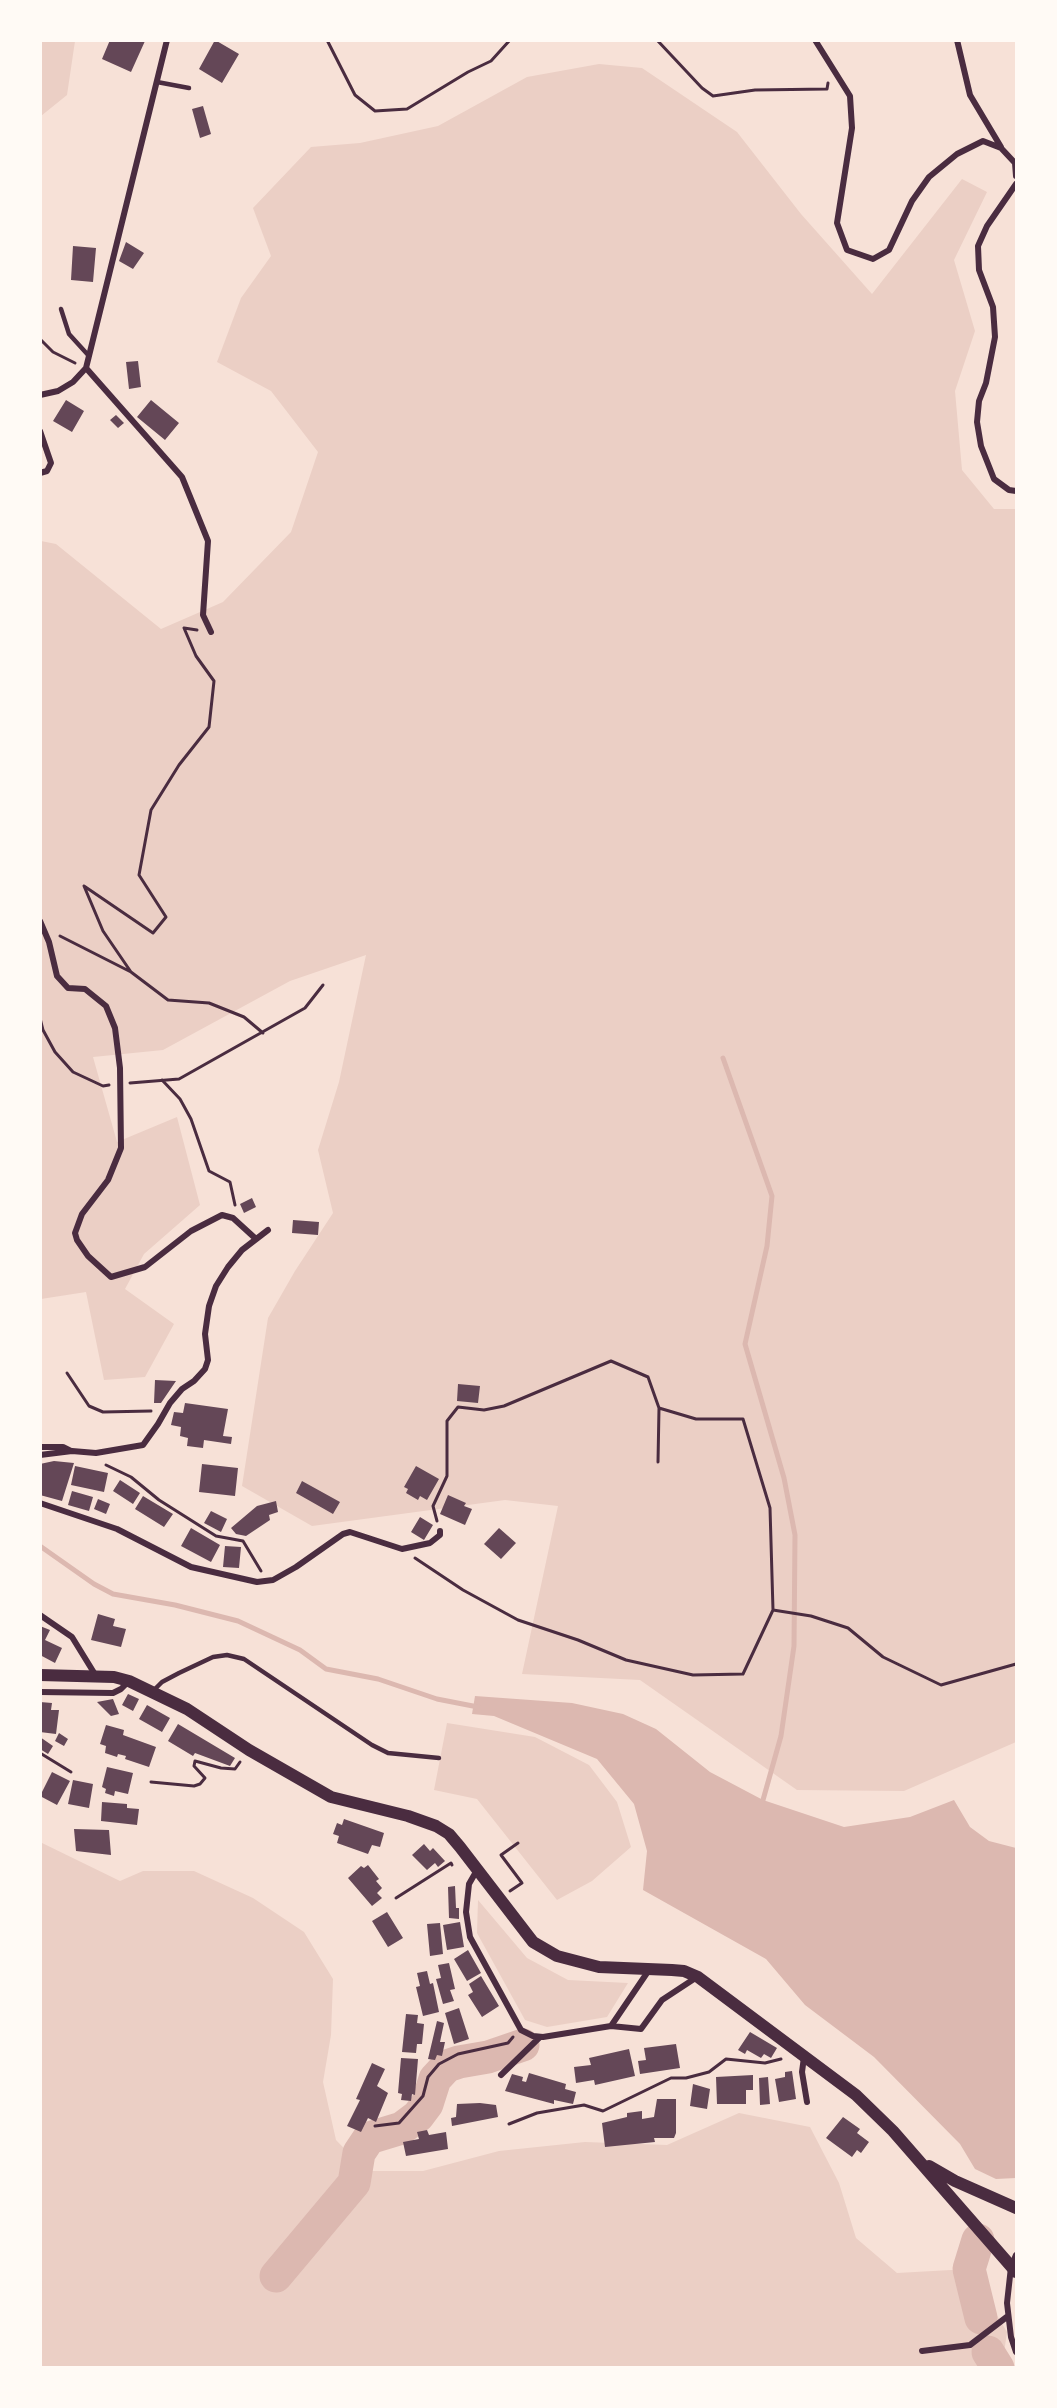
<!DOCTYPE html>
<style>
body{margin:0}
#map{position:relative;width:1057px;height:2408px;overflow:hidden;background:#f7e1d7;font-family:Barlow,sans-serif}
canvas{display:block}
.frame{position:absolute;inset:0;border:42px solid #fffaf5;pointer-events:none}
</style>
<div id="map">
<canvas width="1057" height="2408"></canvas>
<div class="frame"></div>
</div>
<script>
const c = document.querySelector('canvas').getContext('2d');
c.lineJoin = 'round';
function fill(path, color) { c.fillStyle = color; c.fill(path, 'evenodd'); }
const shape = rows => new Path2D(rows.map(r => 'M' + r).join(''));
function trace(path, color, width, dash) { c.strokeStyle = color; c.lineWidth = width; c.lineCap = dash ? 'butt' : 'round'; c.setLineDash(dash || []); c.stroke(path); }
fill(shape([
 [41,40,75,41,67,95,41,116],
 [599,64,642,68,737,132,801,214,872,294,962,179,987,192,954,260,975,331,955,391,962,470,994,509,1016,509,1016,1742,904,1791,797,1790,640,1680,522,1674,558,1506,505,1500,312,1526,242,1486,268,1318,295,1271,333,1213,318,1150,339,1082,366,955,290,981,163,1050,93,1057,117,1142,177,1117,200,1205,144,1254,125,1289,174,1324,145,1377,104,1380,86,1292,41,1299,41,541,56,544,161,629,223,602,291,532,318,452,271,391,217,362,241,298,271,256,253,208,311,147,360,143,438,126,527,77],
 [447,1723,535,1737,589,1765,617,1802,631,1847,592,1881,557,1900,477,1799,434,1790],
 [40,1842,120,1881,143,1871,194,1871,253,1898,304,1932,333,1979,331,2035,323,2082,336,2140,366,2171,423,2171,499,2151,585,2142,667,2145,739,2113,810,2127,839,2183,856,2238,897,2273,969,2269,1007,2332,1002,2367,41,2367],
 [478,1900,527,1958,568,1980,628,1983,607,2017,547,2027,525,2020,477,1933]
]), '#ebcfc5');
fill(shape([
 [475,1696,572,1703,623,1714,656,1729,710,1772,763,1800,844,1827,910,1817,954,1800,970,1827,989,1841,1016,1848,1016,2178,996,2179,975,2169,960,2144,874,2057,805,2005,766,1959,643,1890,647,1851,634,1804,597,1759,494,1716,472,1714]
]), '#dcb8b0');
trace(shape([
 [723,1058,772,1196,767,1246,745,1344,784,1478,795,1535,794,1646,781,1736,763,1800],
 [40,1546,94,1584,113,1594,175,1605,238,1621,300,1650,326,1669,378,1679,437,1699,478,1707]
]), '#dcb8b0', 5);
trace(shape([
 [978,2240,969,2269,981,2318],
 [276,2276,354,2183,359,2153,369,2138,402,2128,418,2116,427,2104,435,2079,447,2066,459,2062,488,2057,523,2045],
 [988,2352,998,2368]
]), '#dcb8b0', 33);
fill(shape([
 [110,40,145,41,131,72,102,59],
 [215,40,239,54,222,83,199,69],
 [203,106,211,134,200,138,192,109],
 [126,242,144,253,133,269,119,261],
 [73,246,96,248,93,282,71,280],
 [138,361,141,387,129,389,126,362],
 [66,400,84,411,72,432,53,421],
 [151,400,179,423,165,440,137,417],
 [116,415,124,423,118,428,110,420],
 [252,1198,256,1207,244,1213,240,1204],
 [293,1220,319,1222,318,1235,292,1233],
 [155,1380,176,1381,161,1403,154,1403],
 [458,1384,480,1386,478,1403,457,1401],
 [185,1403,228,1409,223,1436,232,1437,231,1444,204,1440,203,1448,187,1446,188,1438,180,1436,181,1427,171,1425,174,1412,183,1413],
 [54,1461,74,1463,62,1501,40,1495,40,1464],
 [202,1464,238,1468,235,1496,199,1492],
 [75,1466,108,1473,104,1492,71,1485],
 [416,1466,439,1479,427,1500,420,1496,418,1500,406,1493,408,1489,404,1487],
 [120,1480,140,1493,133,1504,113,1491],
 [302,1481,340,1502,333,1514,296,1493],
 [72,1491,93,1497,89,1511,68,1505],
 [448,1495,466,1503,464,1506,472,1509,465,1525,440,1514],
 [143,1496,173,1514,164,1527,135,1509],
 [98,1499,110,1504,106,1514,94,1509],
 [276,1501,278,1512,269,1515,270,1520,246,1536,236,1534,231,1528,257,1506],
 [211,1511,227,1519,221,1532,204,1523],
 [420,1517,433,1525,424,1540,411,1532],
 [191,1528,220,1545,211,1562,181,1546],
 [499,1528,516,1543,501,1559,484,1544],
 [225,1546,241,1547,239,1568,223,1567],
 [98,1614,115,1619,113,1626,126,1629,121,1647,91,1640],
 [40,1626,50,1630,45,1640,62,1648,55,1663,40,1655],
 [128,1694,139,1699,133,1711,122,1705],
 [113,1699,119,1714,111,1716,97,1702],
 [40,1702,52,1703,51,1710,59,1710,56,1734,40,1732],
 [147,1705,170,1718,162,1732,139,1719],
 [178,1724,235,1758,230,1766,195,1753,193,1756,168,1741],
 [106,1725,124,1730,123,1735,156,1747,149,1767,125,1759,126,1756,118,1754,117,1757,105,1753,106,1746,100,1744],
 [59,1733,68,1739,64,1746,55,1741],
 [40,1737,53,1746,48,1754,40,1749],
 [107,1767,133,1773,128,1794,115,1791,114,1796,105,1793,106,1789,102,1787],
 [52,1772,70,1781,57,1805,40,1796],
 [73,1780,93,1784,89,1808,68,1804],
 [102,1802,127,1804,127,1808,139,1809,137,1825,101,1821],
 [344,1819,384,1833,380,1847,372,1845,368,1854,337,1843,339,1836,333,1834,337,1823,342,1825],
 [74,1829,109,1830,111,1855,76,1851],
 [424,1844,430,1851,433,1848,445,1861,438,1867,435,1863,427,1870,412,1855],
 [368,1865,379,1879,376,1881,382,1888,377,1893,382,1898,372,1906,348,1878,361,1866,364,1868],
 [455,1886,456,1908,459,1908,459,1919,449,1918,448,1887],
 [387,1912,403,1938,388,1947,372,1921],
 [460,1922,464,1947,447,1950,443,1925],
 [440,1923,443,1954,430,1956,427,1924],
 [468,1950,481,1973,467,1981,454,1959],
 [449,1963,455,1989,450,1990,454,2001,443,2004,436,1979,441,1978,438,1965],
 [427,1971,430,1984,433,1983,439,2012,423,2016,416,1987,420,1986,417,1973],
 [481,1976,499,2006,482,2017,468,1995,473,1992,469,1984],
 [459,2008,469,2039,454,2044,445,2013],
 [406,2014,418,2015,417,2023,424,2024,422,2044,417,2044,416,2053,402,2052],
 [437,2021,444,2023,440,2042,445,2042,442,2056,437,2055,435,2060,428,2059],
 [750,2032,777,2048,771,2058,764,2054,761,2058,747,2050,745,2054,738,2050],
 [676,2044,680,2068,640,2074,638,2061,646,2060,644,2048],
 [629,2049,635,2076,595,2085,594,2080,576,2083,574,2067,591,2065,589,2058],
 [401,2058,418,2059,415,2095,412,2094,411,2101,401,2100,402,2094,398,2093],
 [372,2063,385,2069,377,2086,388,2093,376,2122,368,2118,361,2132,347,2126,360,2100,356,2099],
 [792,2071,796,2099,779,2102,775,2079,785,2077,785,2072],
 [529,2073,566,2084,565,2089,576,2092,573,2104,554,2100,554,2104,505,2091,512,2074,523,2077,522,2081,526,2082],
 [753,2075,753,2090,746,2090,746,2104,717,2104,716,2077],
 [768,2077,770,2104,760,2105,759,2078],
 [693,2084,710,2089,707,2109,690,2106],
 [657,2099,676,2099,676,2133,674,2138,654,2138,655,2142,605,2147,602,2123,627,2117,627,2113,642,2111,642,2119,654,2117],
 [480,2103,496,2105,498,2117,452,2126,451,2118,456,2117,457,2104],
 [843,2117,860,2129,857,2133,869,2142,861,2153,857,2150,852,2157,826,2138],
 [427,2130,429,2135,446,2132,448,2149,406,2156,403,2142,419,2139,417,2132]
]), '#644757');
trace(shape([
 [327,40,355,95,375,111,407,109,468,72,491,61,510,40],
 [657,40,702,88,713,96,755,90,827,89,828,83],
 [40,339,53,352,75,363],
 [60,936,131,972,103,931,84,886,153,933,166,917,139,875,151,810,179,765,209,727,214,681,196,656,184,628,197,630],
 [131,972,168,1000,209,1003,244,1017,263,1033],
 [40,1018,43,1030,55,1052,73,1072,103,1086,109,1085],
 [162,1080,180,1099,191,1119,209,1171,230,1182,235,1205],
 [130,1083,179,1079,305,1008,323,985],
 [67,1373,89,1406,103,1412,151,1411],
 [659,1408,696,1419,743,1419,770,1508,773,1610],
 [106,1465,131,1477,159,1500,216,1536,243,1541,261,1571],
 [437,1521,433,1506,447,1476,447,1421,458,1407,484,1410,504,1406,611,1361,648,1377,659,1408,658,1462],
 [415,1558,463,1590,518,1620,578,1640,626,1660,693,1675,743,1674,773,1610,811,1616,848,1628,883,1657,941,1685,1016,1664],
 [40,1753,71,1772],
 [151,1782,194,1786,200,1784,205,1778,194,1766,195,1761,221,1768,235,1769,240,1762],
 [510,1891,522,1883,501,1855,518,1843],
 [396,1898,451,1863,452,1865],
 [509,2124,537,2113,584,2105,603,2111,671,2078,686,2078,709,2072,726,2059,765,2063,781,2059],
 [375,2126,399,2123,423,2096,428,2077,439,2064,458,2054,508,2043,513,2037]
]), '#4a2c40', 3);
trace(shape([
 [157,82,189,88],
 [61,309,69,334,89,356],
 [153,1691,162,1682,179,1673,213,1657,227,1655,244,1659,372,1745,388,1753,439,1758]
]), '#4a2c40', 4.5);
trace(shape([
 [815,40,850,96,852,128,837,223,847,250,873,259,889,250,912,201,929,177,957,154,983,141,1001,148,1015,163,1016,176],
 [957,40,970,95,1001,147],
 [1016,184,987,226,978,246,979,270,993,307,995,337,986,383,979,401,977,422,981,446,994,479,1009,490,1016,491],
 [86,368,182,477,208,541,203,615,211,632],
 [40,395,58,391,73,382,86,368,167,40],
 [40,431,51,463,47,471,40,473],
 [40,921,49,942,57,976,68,988,85,989,106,1006,115,1028,120,1068,121,1148,108,1180,82,1214,75,1233,77,1240,88,1256,111,1277,145,1267,191,1231,222,1215,233,1218,256,1239],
 [40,1447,63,1447,71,1451],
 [40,1455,72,1451,96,1453,143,1445,158,1424,170,1403,182,1389,194,1381,205,1369,208,1360,205,1334,209,1306,216,1286,228,1267,242,1250,268,1230],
 [40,1503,117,1529,191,1567,257,1582,273,1580,296,1567,343,1534,350,1532,402,1549,430,1543,440,1535,440,1531],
 [40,1615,72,1637,96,1676],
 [40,1692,113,1693,121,1689,129,1681],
 [477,1870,469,1884,466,1912,470,1937,521,2030,533,2036,543,2037,611,2026,649,1970],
 [611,2026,641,2029,662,2000,697,1977],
 [804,2057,802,2072,807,2102],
 [501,2075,540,2037],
 [1016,2255,1011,2267,1007,2303,1011,2337,1016,2352],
 [922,2351,970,2345,1008,2316]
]), '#4a2c40', 6);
trace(shape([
 [40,1675,114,1677,129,1681,187,1709,249,1750,331,1797,408,1816,436,1826,449,1834,460,1847,533,1942,557,1956,599,1967,672,1970,684,1971,698,1977,856,2095,893,2131,1016,2272],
 [929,2166,955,2181,1016,2208]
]), '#4a2c40', 12);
</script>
